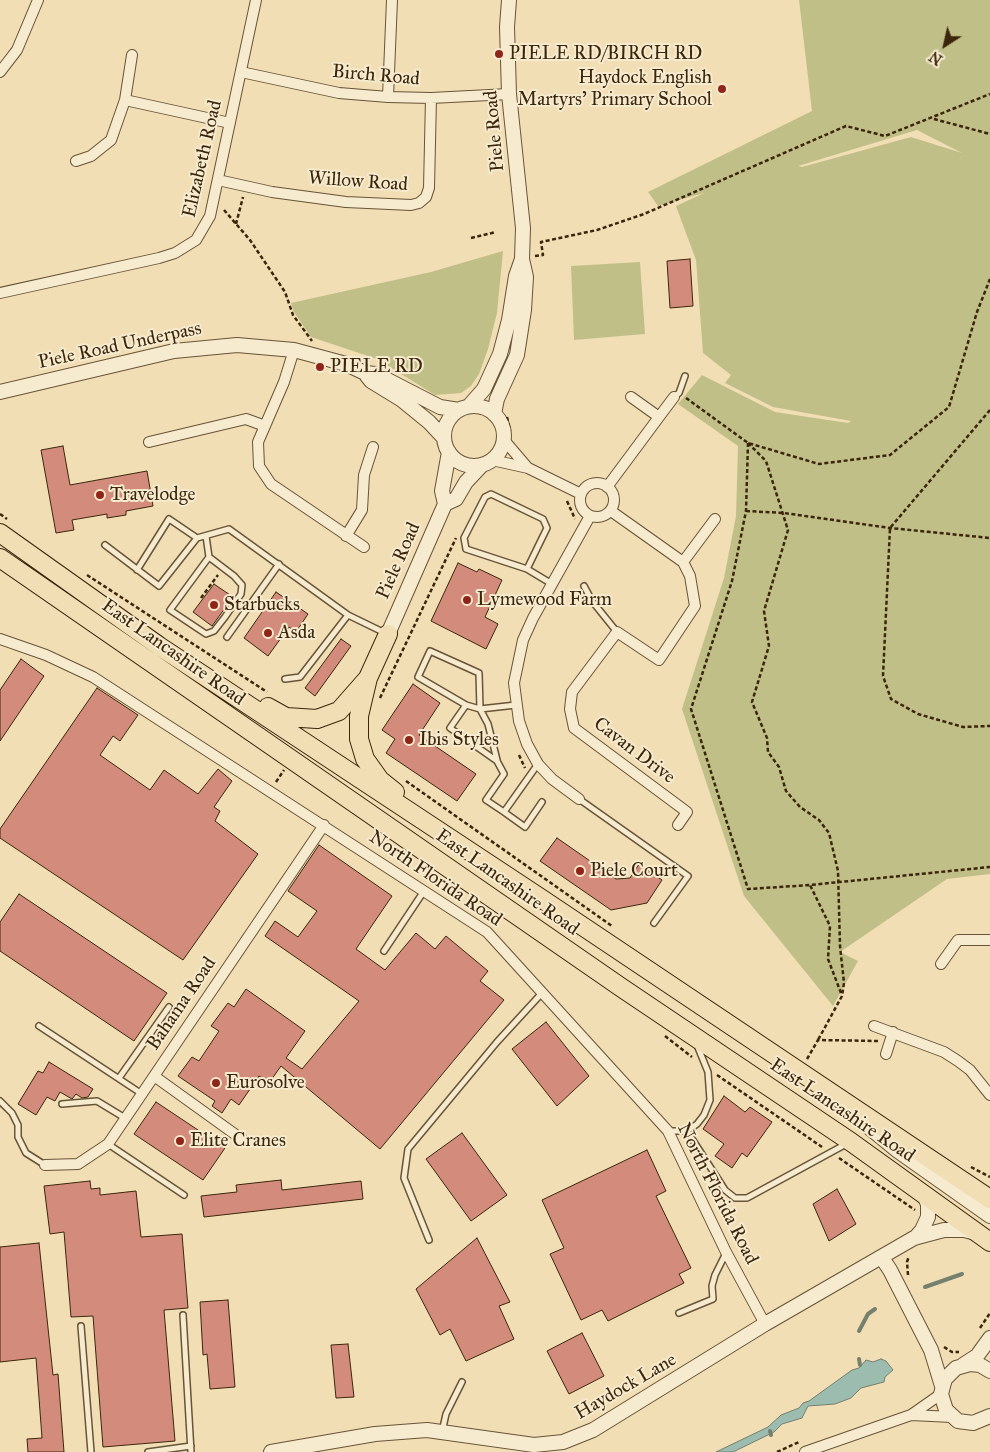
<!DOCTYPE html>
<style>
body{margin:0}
#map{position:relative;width:990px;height:1452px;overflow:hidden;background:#f1deb5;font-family:"IM FELL Great Primer",serif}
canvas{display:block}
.north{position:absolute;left:920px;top:20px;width:50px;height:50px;-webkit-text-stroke:4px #f6eacf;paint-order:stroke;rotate:215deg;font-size:14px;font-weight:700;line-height:20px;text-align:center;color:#3b260b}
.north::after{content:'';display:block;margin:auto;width:18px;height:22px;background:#3b260b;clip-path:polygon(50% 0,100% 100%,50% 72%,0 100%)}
</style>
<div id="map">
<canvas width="990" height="1452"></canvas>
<div class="north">N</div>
</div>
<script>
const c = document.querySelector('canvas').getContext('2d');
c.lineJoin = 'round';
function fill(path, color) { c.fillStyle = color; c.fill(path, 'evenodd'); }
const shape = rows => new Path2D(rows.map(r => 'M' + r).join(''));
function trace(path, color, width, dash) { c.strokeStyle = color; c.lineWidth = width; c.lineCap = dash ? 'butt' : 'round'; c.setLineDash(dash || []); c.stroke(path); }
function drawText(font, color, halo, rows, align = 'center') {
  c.font = font + ' "IM FELL Great Primer",serif'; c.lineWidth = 4; c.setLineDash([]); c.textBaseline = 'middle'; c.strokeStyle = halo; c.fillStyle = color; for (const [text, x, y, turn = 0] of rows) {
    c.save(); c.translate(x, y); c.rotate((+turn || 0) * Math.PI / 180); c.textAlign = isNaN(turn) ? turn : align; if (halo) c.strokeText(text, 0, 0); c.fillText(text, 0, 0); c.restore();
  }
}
fill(shape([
 [799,0,990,0,990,874,947,879,840,952,858,961,833,1006,744,896,682,709,724,578,736,516,738,446,678,404,702,375,775,412,848,423,851,421,773,407,725,383,731,375,703,353,696,260,676,206,704,193,658,206,648,192,812,111],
 [917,130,962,153,911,137,802,167,798,166],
 [503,251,497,313,488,349,479,374,471,386,461,393,435,395,377,359,311,337,294,312,291,303,431,272],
 [640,262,645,334,574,340,571,266]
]), '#c1bf88');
const water = shape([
 [881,1359,886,1361,893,1370,885,1377,884,1382,861,1388,851,1398,835,1404,808,1406,802,1418,782,1424,774,1432,733,1452,716,1452,768,1427,781,1415,799,1408,803,1403,809,1401,852,1370,859,1368,866,1360,873,1362,881,1359]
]);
fill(water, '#9bbcae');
trace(water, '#75806d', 1);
trace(shape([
 [925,1287,962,1274],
 [859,1331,868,1314,875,1309],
 [859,1359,860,1365],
 [770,1431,771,1435]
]), '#75806d', 4);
const building = shape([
 [690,259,693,306,670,308,667,261,690,259],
 [63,446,70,485,147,471,153,506,126,511,126,515,107,518,107,514,72,520,74,530,56,533,41,450,63,446],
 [458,563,477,572,479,569,502,580,485,617,498,624,486,649,431,621,458,563],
 [214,584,233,597,212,626,193,612,214,584],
 [276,592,308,614,296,632,289,627,268,656,244,638,276,592],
 [341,639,351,646,315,696,305,688,341,639],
 [21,659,44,676,0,741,0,690,21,659],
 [413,684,440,703,419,735,476,774,457,801,386,753,395,739,382,730,413,684],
 [97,688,138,715,120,741,113,736,100,755,150,790,164,770,198,794,218,769,232,781,214,807,220,811,215,821,258,854,183,960,0,838,0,829,97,688],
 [557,838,616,879,630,878,639,864,662,880,647,903,611,910,540,861,557,838],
 [319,845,392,896,356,949,385,970,416,933,435,949,446,936,488,971,480,981,504,1000,380,1149,281,1066,269,1083,259,1076,239,1105,231,1099,222,1113,212,1106,215,1101,178,1076,192,1057,199,1061,219,1031,211,1026,228,1003,234,1007,246,989,305,1031,286,1058,302,1069,359,1001,265,936,275,921,298,937,317,911,288,891,319,845],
 [19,894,167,993,134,1041,0,951,0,922,19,894],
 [546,1022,589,1076,557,1106,512,1049,546,1022],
 [49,1062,93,1089,88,1097,82,1098,76,1094,72,1099,60,1092,55,1101,47,1097,36,1115,18,1104,38,1071,43,1073,49,1062],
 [724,1096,745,1112,750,1107,772,1122,747,1157,742,1153,732,1168,715,1156,724,1144,703,1129,724,1096],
 [156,1102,225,1148,203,1180,134,1134,156,1102],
 [462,1133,507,1195,471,1221,426,1159,462,1133],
 [647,1150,666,1191,656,1196,691,1268,679,1274,684,1283,608,1321,602,1310,581,1320,550,1254,564,1248,542,1200,647,1150],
 [281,1180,282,1190,361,1181,363,1199,204,1217,201,1196,237,1192,236,1185,281,1180],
 [90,1181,91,1189,100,1188,100,1195,136,1191,141,1237,182,1234,188,1308,164,1310,175,1441,103,1447,93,1316,71,1317,64,1232,50,1234,44,1186,90,1181],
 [837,1189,856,1224,829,1241,813,1204,837,1189],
 [477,1238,510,1302,499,1306,514,1339,466,1361,450,1329,440,1335,416,1289,477,1238],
 [39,1243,53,1375,58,1374,64,1452,28,1452,27,1439,42,1438,36,1358,0,1362,0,1247,39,1243],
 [228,1300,235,1387,210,1389,207,1354,203,1355,200,1302,228,1300],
 [582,1333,604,1376,569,1394,547,1351,582,1333],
 [348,1344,354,1397,336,1398,331,1345,348,1344]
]);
fill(building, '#d38c7b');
trace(building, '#3b260b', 1);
const service = shape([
 [674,397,679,393,685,376],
 [206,536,209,557,170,610,206,634,214,631,225,617,241,594,242,585,234,576,209,557],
 [105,545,159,586,197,538,229,529,348,615,385,633],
 [527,569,547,528,543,519,491,494,485,497,464,538,466,549,527,569,552,584],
 [137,570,169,519,197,538],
 [584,586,592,601,617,632],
 [227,637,279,564],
 [285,679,300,677,348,615],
 [466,705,480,709,488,724,497,760],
 [516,705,480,709,479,673,430,651,418,677,466,705,450,728,497,761,504,774,486,800,504,812,538,764],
 [579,799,688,876,654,923],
 [504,812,525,827,542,802],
 [384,951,424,891],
 [39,1026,142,1094],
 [119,1078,169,1007],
 [0,1101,12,1113,18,1125,18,1137,26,1153,45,1165],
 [62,1104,97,1101,125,1118],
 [668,1131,687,1131,697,1124,704,1115,710,1100,708,1072,697,1045],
 [687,1131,725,1190,735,1198,747,1198,848,1143],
 [108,1144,184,1195],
 [429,1240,404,1178,408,1149,497,1042,542,993],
 [679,1313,713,1299,712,1286,715,1275,726,1253],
 [183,1315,191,1452],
 [81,1326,91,1452],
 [442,1432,446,1414,462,1382],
 [148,1452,191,1446]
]);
const minor = shape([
 [0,72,17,50,38,0],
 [241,72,339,93,388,97,431,98,509,94],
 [388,97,392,0],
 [125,100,230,123],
 [76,161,91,156,111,140,125,100,132,55],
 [218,180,272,192,346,202,411,205,419,203,426,197,429,188,431,98],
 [0,293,159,258,175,253,196,240,210,216,256,0],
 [294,350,284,382,258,442,259,466,271,484,364,547],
 [659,417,674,397],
 [504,440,527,467],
 [149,442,246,419,265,426],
 [492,460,528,468,581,494],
 '580 500a17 17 0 1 1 34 0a17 17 0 1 1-34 0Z',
 [607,487,659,417,631,397],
 [611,511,683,562,690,576,695,606,659,660,617,632,572,692,570,709,574,728,687,812,678,825],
 [346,536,362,510,364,475,373,447],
 [683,562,715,519],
 [0,639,46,655,93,677,487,932,668,1131,726,1252,765,1324],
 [579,799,552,779,538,764,527,744,519,721,514,683,523,640,533,618,590,516],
 [941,964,958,940,990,940],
 [874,1026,944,1052,958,1061,970,1070,990,1095],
 [886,1054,893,1032],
 [154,1076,243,1140],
 [45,1165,78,1164,108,1144,324,825],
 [911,1415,952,1417],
 [805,1452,911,1415,941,1394]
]);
const tertiary = shape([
 [367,376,371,381,402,400,429,422,444,438],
 [0,392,174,351,237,345,294,350,346,364,365,373,376,374,440,407,459,410],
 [469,406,484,389,500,354,509,320,516,276,522,259,523,228,509,94,507,27,509,0],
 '444 436a30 30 0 1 1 60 0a30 30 0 1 1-60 0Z',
 [494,414,497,399,517,355,524,310,526,277,522,259],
 [445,504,456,499,466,482,482,465],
 [388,634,445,504,442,491,449,452],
 [860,1120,898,1151,990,1216],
 [915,1238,922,1230,928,1217,928,1204,923,1193],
 [882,1258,890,1270,931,1350,942,1386],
 [963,1365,977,1356,990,1338],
 [990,1371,980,1365,970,1364,956,1368,945,1379,941,1394,946,1410,958,1421,973,1423,990,1416],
 [271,1452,375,1434,427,1430,534,1445,563,1442,593,1430,765,1324,914,1238,944,1230,964,1230,976,1233]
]);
const trunk = shape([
 [0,533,159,646,542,899,990,1199],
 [0,558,622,988,851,1142,990,1242],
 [388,634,368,678,359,716,359,739,365,759,380,780,395,792],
 [268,707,286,717,317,719,339,711,368,678]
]);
trace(service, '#685436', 8);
trace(minor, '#685436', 12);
trace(tertiary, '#685436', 16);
trace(trunk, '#3b260b', 20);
trace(shape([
 [934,119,990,134],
 [224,210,250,240,285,292,293,315,312,341],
 [236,224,243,197],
 [471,238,496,232],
 [535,256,543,255,541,242,597,230,644,214,846,126,885,136,990,94],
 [686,398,748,443,819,464,890,455,949,407,977,312,990,279],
 [990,410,890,528,883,676,891,699,918,714,963,727,990,726],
 [507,417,510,431],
 [748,443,766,461,788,530,764,611,769,646,752,702,767,738,768,752,779,767,786,791,800,807,819,820,829,833,838,871,840,946,844,983,842,996,818,1040],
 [748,443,746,511,732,581,691,709,748,889,810,885],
 [567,501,575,519],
 [746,511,784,513,890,528,990,538],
 [0,514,7,519],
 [87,575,267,692],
 [201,598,218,575],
 [380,698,456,538],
 [519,755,525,768],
 [406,781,612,926],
 [276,782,284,770],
 [841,993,828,959,830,926,810,885,990,867],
 [665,1036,692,1057],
 [807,1059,818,1040,878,1041],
 [717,1075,822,1147],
 [839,1158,915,1210],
 [971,1167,990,1177],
 [908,1275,907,1262,909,1256],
 [980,1328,990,1313],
 [944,1347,952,1352,959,1352],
 [777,1452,799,1442]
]), '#3b260b', 2.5, [4, 2.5]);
trace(service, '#f6eacf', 5);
trace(minor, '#f6eacf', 10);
trace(tertiary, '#f6eacf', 14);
trace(trunk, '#f1deb5', 18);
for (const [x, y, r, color] of [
 [499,54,5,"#8f2418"],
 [722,89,5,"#8f2418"],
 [320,367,5,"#8f2418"],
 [100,495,5,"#8f2418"],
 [467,600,5,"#8f2418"],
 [214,605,5,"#8f2418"],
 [268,633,5,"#8f2418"],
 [409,740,5,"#8f2418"],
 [580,871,5,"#8f2418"],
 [216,1083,5,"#8f2418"],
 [180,1141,5,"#8f2418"]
]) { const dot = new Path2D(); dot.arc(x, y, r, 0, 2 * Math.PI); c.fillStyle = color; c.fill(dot); trace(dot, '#f6eacf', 2); }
drawText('19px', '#3b260b', '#f6eacf', [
 ["PIELE RD/BIRCH RD",509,54],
 ["Haydock English",712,78,"right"],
 ["Martyrs' Primary School",712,100,"right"],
 ["PIELE RD",330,367],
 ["Travelodge",110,495],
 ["Lymewood Farm",477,600],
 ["Starbucks",224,605],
 ["Asda",278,633],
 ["Ibis Styles",419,740],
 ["Piele Court",590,871],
 ["Eurosolve",226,1083],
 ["Elite Cranes",190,1141]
], 'left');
drawText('19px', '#3b260b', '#f6eacf', [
 ["Birch Road",376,76,5],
 ["Piele Road",495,131,-95],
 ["Elizabeth Road",203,159,-77],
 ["Willow Road",358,182,4],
 ["Piele Road Underpass",120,346,-12],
 ["Piele Road",399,561,-66],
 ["East Lancashire Road",173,653,35],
 ["Cavan Drive",634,751,37],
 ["North Florida Road",435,879,34],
 ["East Lancashire Road",507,883,35],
 ["Bahama Road",182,1004,-56],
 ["East Lancashire Road",842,1111,34],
 ["North Florida Road",717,1194,63],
 ["Haydock Lane",626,1387,-30]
]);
</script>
